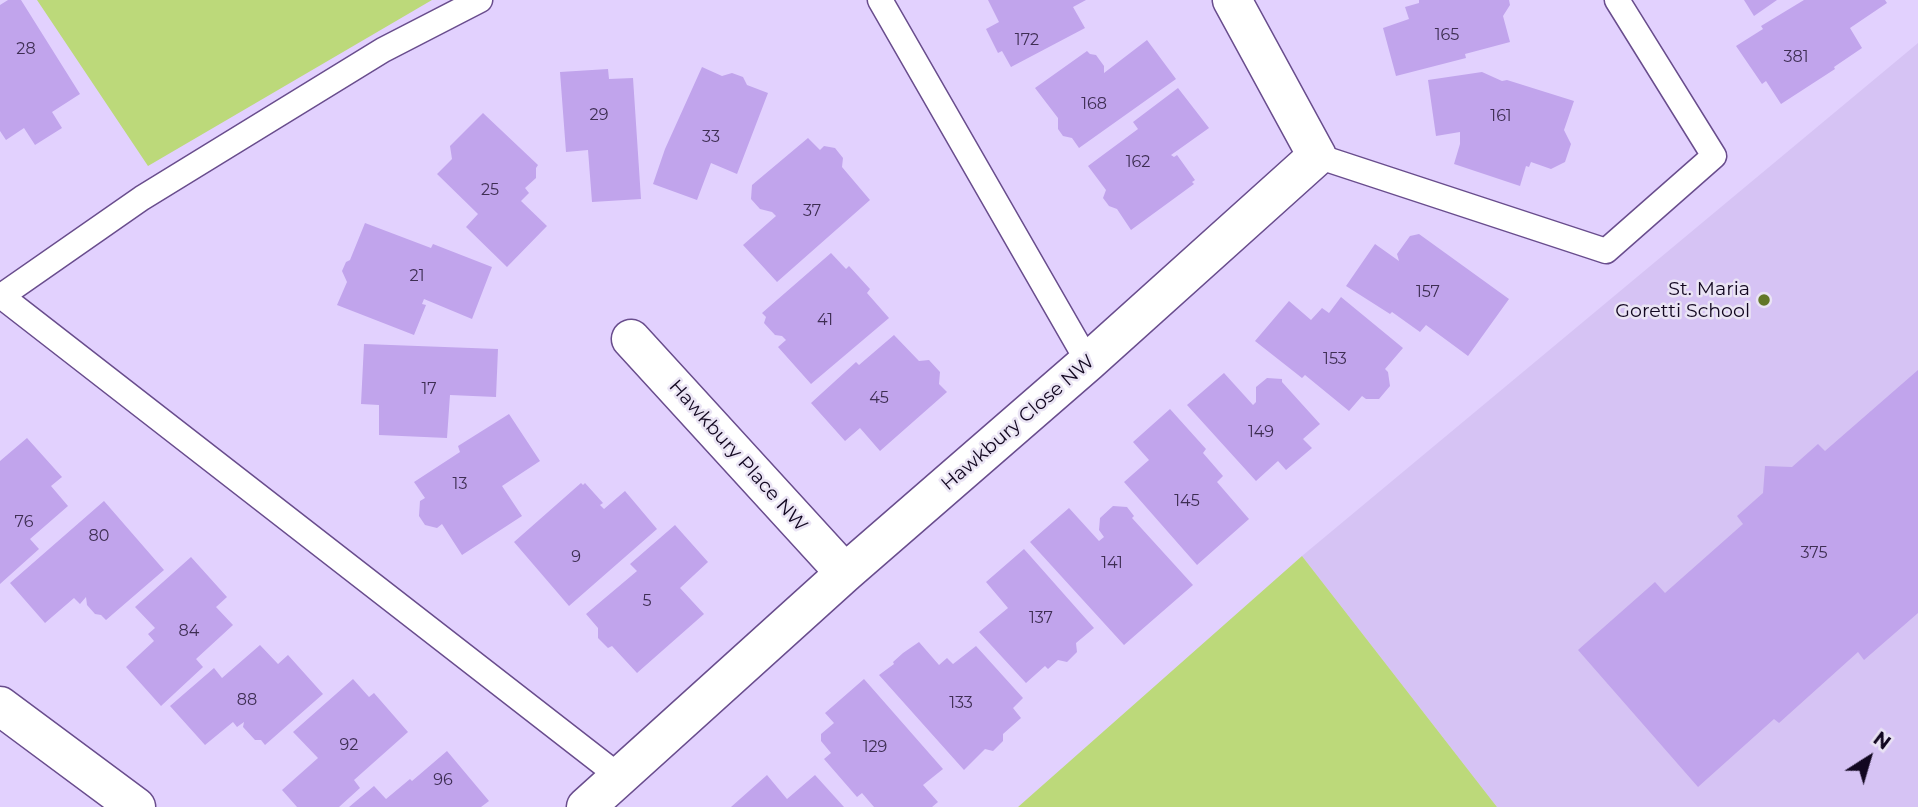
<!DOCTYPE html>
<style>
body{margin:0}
#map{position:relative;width:1918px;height:807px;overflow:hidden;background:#e2d1fe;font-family:Montserrat,sans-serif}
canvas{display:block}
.north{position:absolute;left:1834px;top:723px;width:70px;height:70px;-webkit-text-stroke:5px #eae4f4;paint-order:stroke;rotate:37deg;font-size:19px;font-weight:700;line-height:28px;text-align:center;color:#120720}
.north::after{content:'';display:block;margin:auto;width:24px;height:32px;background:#120720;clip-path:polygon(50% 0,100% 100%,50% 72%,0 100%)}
</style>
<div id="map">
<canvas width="1918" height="807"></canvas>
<div class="north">N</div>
</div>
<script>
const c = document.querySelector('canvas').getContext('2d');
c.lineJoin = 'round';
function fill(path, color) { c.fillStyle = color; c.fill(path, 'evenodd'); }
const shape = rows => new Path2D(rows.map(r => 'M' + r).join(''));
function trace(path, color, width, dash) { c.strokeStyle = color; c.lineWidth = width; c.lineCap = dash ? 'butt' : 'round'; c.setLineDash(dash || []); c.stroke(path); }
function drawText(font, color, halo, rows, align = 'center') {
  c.font = font + ' Montserrat,sans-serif'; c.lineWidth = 5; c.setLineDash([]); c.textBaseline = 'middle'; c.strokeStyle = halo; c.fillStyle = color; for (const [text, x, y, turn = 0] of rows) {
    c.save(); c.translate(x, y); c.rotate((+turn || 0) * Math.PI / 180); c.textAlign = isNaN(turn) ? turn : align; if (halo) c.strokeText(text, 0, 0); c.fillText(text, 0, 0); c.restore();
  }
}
fill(shape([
 [1918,43,1918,807,1497,807,1302,556]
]), '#d6c3f4');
fill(shape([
 [37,0,432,0,148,166],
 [1302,556,1497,807,1018,807]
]), '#bcd97a');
fill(shape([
 [8,0,21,0,80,94,52,112,62,128,35,145,24,128,6,140,0,131,0,5],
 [988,0,1086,0,1073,7,1085,28,1011,67,1002,51,998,53,986,29,999,22],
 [1419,0,1509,0,1510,5,1503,16,1510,42,1465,54,1466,58,1396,76,1383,28,1409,19,1405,7,1419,3],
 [1744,0,1777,0,1754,16],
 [1804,0,1885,0,1887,3,1850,28,1862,48,1834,67,1835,69,1781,104,1766,81,1762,84,1736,46,1763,29,1761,26],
 [1147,40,1176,79,1079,148,1072,138,1063,136,1058,129,1058,118,1035,88,1087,51,1090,54,1096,55,1104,66,1104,73],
 [702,67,722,76,732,73,743,77,747,85,768,93,737,174,711,163,697,200,653,184,665,149],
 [608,69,609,79,633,78,641,199,592,202,588,150,566,152,560,72],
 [1482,72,1502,81,1507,80,1574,101,1564,130,1571,144,1565,162,1551,169,1531,162,1529,167,1526,166,1520,186,1454,164,1460,144,1460,132,1436,136,1428,80],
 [1178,88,1209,128,1171,155,1174,157,1177,155,1195,180,1192,182,1194,184,1131,230,1117,209,1109,206,1103,198,1106,190,1088,166,1138,129,1133,122],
 [483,113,538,165,536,168,536,178,525,188,529,193,521,201,547,226,507,267,466,227,478,214,437,174,452,159,450,146],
 [808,138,820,150,824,146,835,148,843,158,842,167,870,200,777,282,743,245,776,216,772,212,760,209,751,199,752,185],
 [365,223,431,248,433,244,492,267,472,319,424,299,422,304,426,305,414,335,337,305,347,282,342,271,346,262,350,260],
 [1419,234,1509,299,1468,356,1426,325,1420,332,1392,312,1390,314,1346,286,1375,244,1399,261,1397,254,1410,236],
 [831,253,846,269,849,266,870,289,867,293,889,318,811,384,778,347,786,340,782,336,775,335,764,323,766,317,762,313],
 [1341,297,1403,348,1385,369,1388,372,1390,386,1379,399,1366,399,1362,396,1349,411,1305,375,1302,378,1255,341,1289,301,1311,320,1322,308,1329,313],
 [894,335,919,361,929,360,940,372,939,384,947,392,880,451,860,428,845,441,811,403,856,362,859,365],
 [364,344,498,349,496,397,450,395,447,438,379,435,379,405,361,404],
 [1918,370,1918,613,1864,660,1858,652,1779,723,1774,719,1698,787,1578,650,1655,582,1665,593,1743,524,1737,516,1763,493,1765,466,1792,467,1818,444,1825,451],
 [1224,373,1253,405,1256,402,1256,387,1267,378,1282,379,1282,382,1320,424,1303,439,1312,448,1286,470,1278,461,1256,481,1187,405],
 [1170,409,1206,449,1203,453,1223,476,1217,482,1249,519,1197,565,1124,482,1149,460,1133,442],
 [509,414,540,461,502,486,522,516,462,555,442,524,437,528,425,525,419,516,420,501,425,498,414,482,460,452,458,446],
 [27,438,62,477,51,486,68,506,30,539,39,549,0,584,0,461],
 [581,483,583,485,585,483,603,503,600,505,604,509,625,491,657,529,569,606,514,542],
 [104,501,164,570,106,620,101,615,95,614,87,605,86,597,80,604,74,598,45,623,10,583],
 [1113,506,1127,507,1134,516,1132,518,1193,585,1124,645,1030,542,1069,508,1099,541,1104,537,1099,530,1100,518],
 [675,525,708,562,680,588,704,614,637,673,612,646,608,648,598,638,598,628,586,614,637,571,630,564],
 [1024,549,1094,628,1076,643,1077,652,1067,662,1058,660,1048,669,1045,666,1026,683,979,632,1008,608,986,582],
 [191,557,227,597,216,607,233,625,196,659,203,667,161,706,126,667,154,641,148,634,155,628,135,607],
 [919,642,939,665,947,658,953,664,976,646,1023,698,1013,708,1021,718,1003,734,1003,741,993,751,985,749,964,770,879,675,894,664,893,662,903,653],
 [260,645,278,664,288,655,323,694,265,745,261,740,255,740,243,727,244,722,237,727,233,722,205,745,170,706,214,668,222,678],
 [353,679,369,697,374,693,408,732,354,780,360,788,339,807,297,807,282,790,318,758,293,732],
 [864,679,943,769,923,785,938,802,932,807,874,807,862,793,857,797,824,759,831,753,821,741,821,734,834,723,825,713],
 [447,751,489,801,481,807,349,807,374,786,386,799,410,779,412,781],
 [767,775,787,799,815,775,844,807,731,807]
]), '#c1a4ec');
const service = shape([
 [880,0,1088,362],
 [1317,156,1606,251,1714,156,1617,0],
 [1,296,620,777],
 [0,297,142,198,383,50,480,0]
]);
const minor = shape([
 [631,339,845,573],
 [0,706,136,807],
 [586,807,845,573,1088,362,1317,156,1232,0]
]);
trace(service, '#694d8d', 27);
trace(minor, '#694d8d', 41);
trace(service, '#fff', 24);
trace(minor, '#fff', 38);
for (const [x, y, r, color] of [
 [1764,300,7,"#627727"]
]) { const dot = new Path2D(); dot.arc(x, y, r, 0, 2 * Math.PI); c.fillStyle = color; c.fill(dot); trace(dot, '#eae4f4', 2.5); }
drawText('16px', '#3e2e53', null, [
 ["165",1447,35],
 ["172",1027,40],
 ["28",26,49],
 ["381",1796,57],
 ["168",1094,104],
 ["29",599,115],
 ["161",1501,116],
 ["33",711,137],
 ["162",1138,162],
 ["25",490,190],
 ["37",812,211],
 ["21",417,276],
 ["157",1428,292],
 ["41",825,320],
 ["153",1335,359],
 ["17",429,389],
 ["45",879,398],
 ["149",1261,432],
 ["13",460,484],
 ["145",1187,501],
 ["76",24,522],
 ["80",99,536],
 ["375",1814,553],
 ["9",576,557],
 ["141",1112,563],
 ["5",647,601],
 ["137",1041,618],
 ["84",189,631],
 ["88",247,700],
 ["133",961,703],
 ["92",349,745],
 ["129",875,747],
 ["96",443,780]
]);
drawText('19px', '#120720', '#eae4f4', [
 ["St. Maria",1750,289],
 ["Goretti School",1750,311]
], 'right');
drawText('19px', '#120720', '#eae4f4', [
 ["Hawkbury Close NW",1018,423,-41],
 ["Hawkbury Place NW",738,456,48]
]);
</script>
